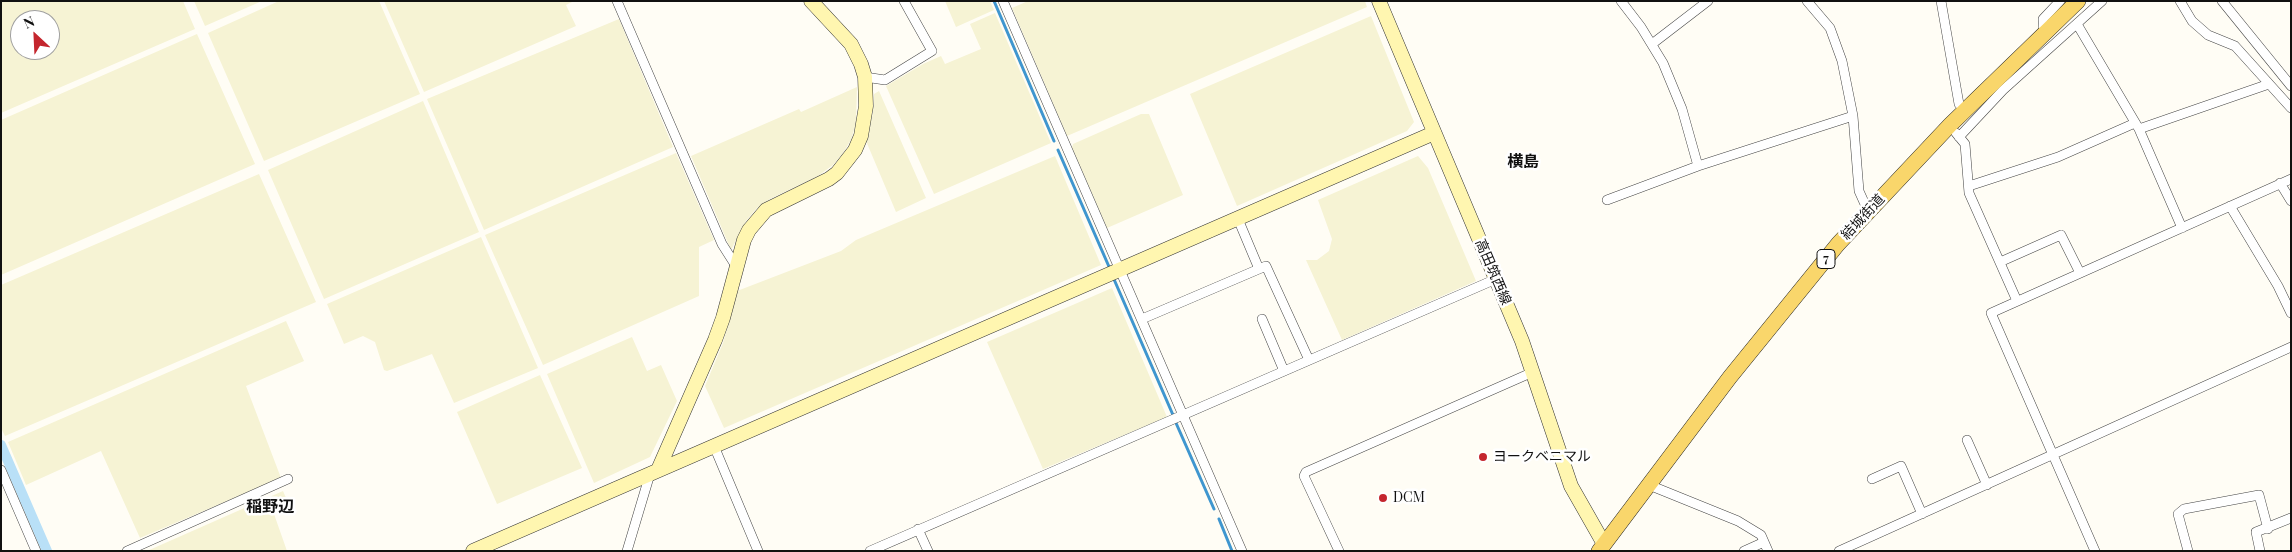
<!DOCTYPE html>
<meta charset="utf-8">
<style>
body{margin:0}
#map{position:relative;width:2292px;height:552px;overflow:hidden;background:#fffdf5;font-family:"Playfair Display",serif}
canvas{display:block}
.frame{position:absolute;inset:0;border:2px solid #111;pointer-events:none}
.north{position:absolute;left:10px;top:10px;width:50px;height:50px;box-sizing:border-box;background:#fff;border:1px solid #a0a0a0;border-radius:50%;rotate:335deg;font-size:14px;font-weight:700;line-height:20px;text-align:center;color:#111}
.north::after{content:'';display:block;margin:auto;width:18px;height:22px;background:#c4262e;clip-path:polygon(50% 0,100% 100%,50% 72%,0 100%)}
</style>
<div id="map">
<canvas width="2292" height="552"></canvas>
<div class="frame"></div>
<div class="north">N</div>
</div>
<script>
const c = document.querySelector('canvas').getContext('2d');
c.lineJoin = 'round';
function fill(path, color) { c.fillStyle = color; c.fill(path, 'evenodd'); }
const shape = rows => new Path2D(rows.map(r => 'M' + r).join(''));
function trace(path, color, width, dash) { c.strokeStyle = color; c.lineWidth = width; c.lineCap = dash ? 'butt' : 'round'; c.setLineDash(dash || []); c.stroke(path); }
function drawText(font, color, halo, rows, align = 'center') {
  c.font = font + ' "Playfair Display","Noto Sans JP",serif'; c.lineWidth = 5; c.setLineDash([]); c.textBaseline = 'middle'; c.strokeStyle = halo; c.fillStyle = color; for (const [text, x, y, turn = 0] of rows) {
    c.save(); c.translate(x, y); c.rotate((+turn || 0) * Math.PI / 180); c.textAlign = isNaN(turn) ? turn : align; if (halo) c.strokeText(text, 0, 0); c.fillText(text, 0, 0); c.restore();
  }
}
fill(shape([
 [1,1,183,1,195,29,1,113],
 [20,20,50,20,50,50,20,50],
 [194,1,262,1,205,26],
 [279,1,379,1,420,94,264,161,208,33],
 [384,1,574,1,566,5,576,26,424,92],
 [945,1,990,1,994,10,956,27],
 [1028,1,1365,1,1367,7,1067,136,1012,8],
 [995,13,1051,143,934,194,886,86,923,64,941,56,945,64,981,49,970,24],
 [1371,16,1414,122,1407,131,1237,206,1190,94],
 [619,19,673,147,484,230,427,99],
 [197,34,255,164,1,275,1,120],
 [857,87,856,123,851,140,843,153,833,165,818,176,770,199,757,208,746,221,731,250,691,156,799,109,801,112],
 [879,91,926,198,896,212,866,141,873,113,874,94],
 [423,101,479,232,324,299,268,170],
 [1141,114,1149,114,1183,195,1107,228,1072,148,1073,144],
 [676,153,714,240,699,247,699,296,543,365,485,235],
 [1055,156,1101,265,724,428,705,386,723,343,737,291,841,251,856,240],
 [1418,156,1428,168,1476,281,1342,340,1306,260,1317,260,1329,251,1332,239,1318,200],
 [259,174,316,302,5,436,1,428,1,285],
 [481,237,538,368,454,403,432,354,387,371,384,370,375,342,363,336,344,344,327,304],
 [1112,288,1167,417,1043,469,987,342],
 [286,321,304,361,246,386,281,478,140,538,101,451,26,485,8,442],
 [632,337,647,371,661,365,677,401,650,457,594,483,547,374],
 [540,375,582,468,497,504,457,412],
 [283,491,290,507,274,514,287,551,147,551]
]), '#f6f3d4');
trace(shape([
 [994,1,1054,141],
 [1058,150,1110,269],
 [1113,277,1173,415],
 [1176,423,1214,509],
 [1219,519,1232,551]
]), '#3f96cf', 3);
trace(shape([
 [1,445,47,551]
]), '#b9e0f7', 10);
const street = shape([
 [617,1,722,244,736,266],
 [1003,1,1242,551],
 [1621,1,1641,27,1663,63,1682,109,1698,166],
 [1807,1,1830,28,1842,61,1853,116,1859,191,1868,211],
 [1941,1,1959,104,1965,110],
 [2180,1,2192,21,2208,35,2235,46,2291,108],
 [2222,1,2291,86],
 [2077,24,2139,129,2182,228],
 [2044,34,2043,19,2060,1],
 [1652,44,1708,1],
 [865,77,885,80,932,51,904,1],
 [2139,129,2269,84],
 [1956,133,1965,144,1969,193,2017,301],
 [1959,137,2003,90,2102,1],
 [2280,183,2291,201],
 [1969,186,2058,157,2135,123],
 [1607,200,1698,166,1853,116],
 [2230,206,2278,286,2291,313],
 [1238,219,1259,269],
 [2000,262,2061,235,2080,273],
 [1142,319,1266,266,1309,360],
 [1262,319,1284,371],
 [1967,440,1987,485],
 [714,446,758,551],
 [1,470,36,551],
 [1872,479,1901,466,1922,514],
 [1649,485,1738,521,1761,535,1768,551],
 [918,529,928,551],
 [127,551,288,479],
 [627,551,650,474],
 [870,551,1496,279],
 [1339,551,1304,476,1306,472,1533,372],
 [1744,551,1764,542],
 [1839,551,2291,347],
 [2095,551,1991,313,2291,179],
 [2188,551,2178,514,2184,509,2259,495,2268,529],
 [2260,551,2256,532,2291,518]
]);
const secondary = shape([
 [1379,1,1522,341,1571,486,1604,544],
 [658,470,715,340,723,318,744,240,749,230,766,210,829,179,837,173,855,150,861,136,866,106,865,77,861,64,851,44,811,1],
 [473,551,1434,133]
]);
const primary = shape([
 [1599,551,1730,377,1838,244,1950,125,2078,1]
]);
trace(street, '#444', 10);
trace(secondary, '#333', 15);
trace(primary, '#222', 16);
trace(street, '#fff', 9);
trace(secondary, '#fff6b0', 14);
trace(primary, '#f9d66b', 15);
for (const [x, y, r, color] of [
 [1483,457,5,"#c4262e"],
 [1383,498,5,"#c4262e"]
]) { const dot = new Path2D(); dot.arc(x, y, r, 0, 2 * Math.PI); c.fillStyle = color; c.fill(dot); trace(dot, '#fff', 2); }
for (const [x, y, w] of [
 [1826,259,18]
]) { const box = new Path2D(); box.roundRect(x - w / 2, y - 9.5, w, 19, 4); c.fillStyle = '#fff'; c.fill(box); trace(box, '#111', 1); }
drawText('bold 12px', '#111', null, [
 ["7",1826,259]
]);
drawText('14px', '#111', '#fff', [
 ["結城街道",1863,217,-47],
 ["高田筑西線",1493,272,67]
]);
drawText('14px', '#111', '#fff', [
 ["ヨークベニマル",1493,457],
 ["DCM",1393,498]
], 'left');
drawText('bold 16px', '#111', '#fff', [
 ["横島",1523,162],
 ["稲野辺",270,507]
]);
</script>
